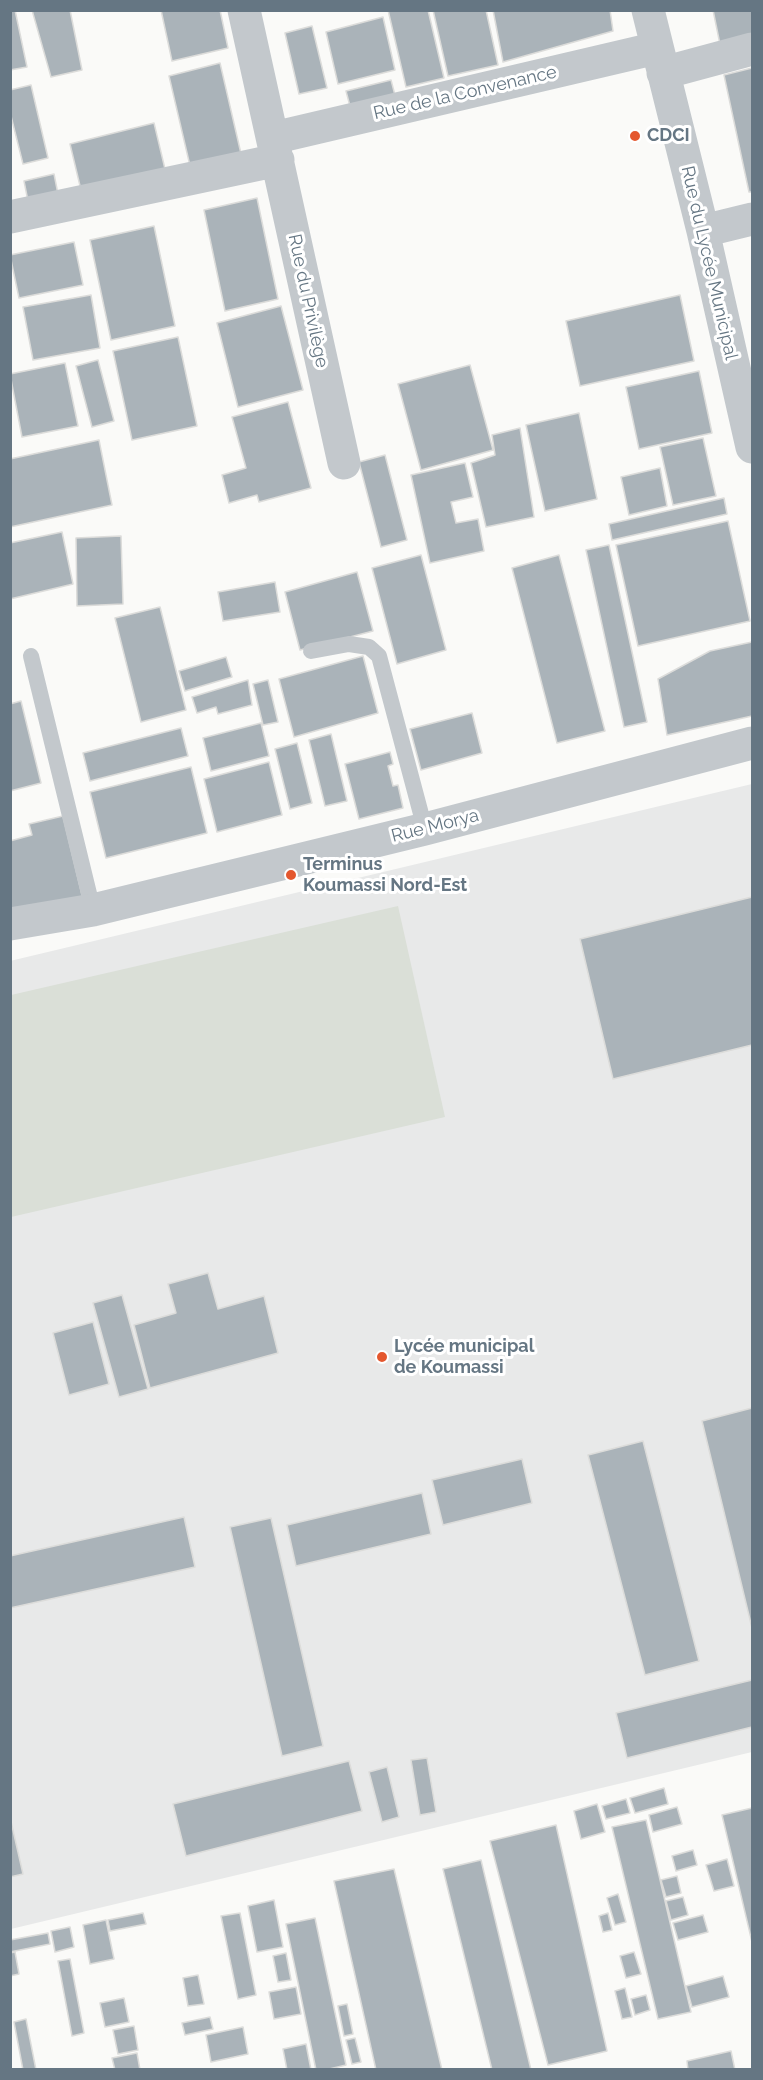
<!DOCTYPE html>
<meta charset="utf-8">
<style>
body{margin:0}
#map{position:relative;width:763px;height:2080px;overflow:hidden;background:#fafaf8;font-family:Raleway,sans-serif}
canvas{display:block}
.frame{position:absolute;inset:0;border:12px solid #657683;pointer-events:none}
</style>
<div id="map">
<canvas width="763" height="2080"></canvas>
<div class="frame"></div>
</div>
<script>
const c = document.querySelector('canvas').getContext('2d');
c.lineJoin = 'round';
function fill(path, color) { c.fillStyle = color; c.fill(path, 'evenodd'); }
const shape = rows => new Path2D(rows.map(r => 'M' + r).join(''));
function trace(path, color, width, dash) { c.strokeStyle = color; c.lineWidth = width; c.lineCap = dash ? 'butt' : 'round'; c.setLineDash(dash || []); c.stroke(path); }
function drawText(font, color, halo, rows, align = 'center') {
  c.font = font + ' Raleway,sans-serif'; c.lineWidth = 6; c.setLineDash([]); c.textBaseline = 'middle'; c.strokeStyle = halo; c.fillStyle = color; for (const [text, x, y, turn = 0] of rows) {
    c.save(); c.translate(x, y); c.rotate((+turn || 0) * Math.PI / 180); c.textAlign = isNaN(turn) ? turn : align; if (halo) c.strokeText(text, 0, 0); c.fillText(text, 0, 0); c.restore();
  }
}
fill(shape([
 [752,784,752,1752,11,1929,10,961]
]), '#e8e9e9');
fill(shape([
 [398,906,445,1117,11,1217,11,995]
]), '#dadfd7');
const building = shape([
 [10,10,15,10,27,67,10,70,10,10],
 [32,10,70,10,82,70,51,77,32,10],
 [161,10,220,10,228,48,172,61,161,10],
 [388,10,428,10,444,78,406,87,388,10],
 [433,10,486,10,498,65,448,76,433,10],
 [493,10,610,10,613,31,503,62,493,10],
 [713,10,752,10,752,48,722,54,713,10],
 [383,17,395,70,338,84,326,32,383,17],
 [312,26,327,88,299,94,285,33,312,26],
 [220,63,242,158,191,170,169,76,220,63],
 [752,68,752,192,749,192,724,75,752,68],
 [391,80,396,99,351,110,346,91,391,80],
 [31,85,48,158,23,164,10,112,10,90,31,85],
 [154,123,165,169,81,190,70,144,154,123],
 [54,174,59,199,29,206,24,181,54,174],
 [257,198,278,299,225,311,204,210,257,198],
 [154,226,175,326,111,340,90,240,154,226],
 [74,242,83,285,19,298,10,255,74,242],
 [91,295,100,348,33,360,23,307,91,295],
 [680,295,694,361,580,386,566,321,680,295],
 [281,306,303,390,238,407,217,323,281,306],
 [178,337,197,426,132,440,113,351,178,337],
 [98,360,114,421,92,427,76,366,98,360],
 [65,363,78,426,22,437,10,374,65,363],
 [470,365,493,450,421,470,398,384,470,365],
 [699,371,712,433,639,449,626,387,699,371],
 [288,402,311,488,259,502,257,495,229,503,222,475,246,468,232,417,288,402],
 [579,413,597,499,545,511,526,425,579,413],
 [520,428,534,517,486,527,471,463,495,455,492,435,520,428],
 [703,438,716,496,673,505,660,447,703,438],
 [99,440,112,505,10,527,10,459,99,440],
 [385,455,407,540,381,547,359,462,385,455],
 [465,463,473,497,451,502,456,523,478,519,484,551,430,563,411,475,465,463],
 [660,468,667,506,629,515,621,477,660,468],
 [724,498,727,514,612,540,609,524,724,498],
 [728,521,750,621,638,646,616,545,728,521],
 [62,532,73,584,10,599,10,543,62,532],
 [121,536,123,604,77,606,76,538,121,536],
 [609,545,647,722,624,727,586,550,609,545],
 [421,555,446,650,397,664,372,568,421,555],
 [559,555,605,731,557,743,512,568,559,555],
 [357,572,373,631,300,650,285,592,357,572],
 [275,582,280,612,223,621,218,592,275,582],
 [160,607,186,710,141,722,115,618,160,607],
 [752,642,752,716,667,735,658,679,710,651,752,642],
 [363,656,378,713,294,737,279,679,363,656],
 [226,657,232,677,185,691,179,671,226,657],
 [248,680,252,705,218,714,216,707,197,713,192,697,248,680],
 [268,680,278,722,263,725,253,684,268,680],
 [21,701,41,783,10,791,10,704,21,701],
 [472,713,482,753,421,770,410,729,472,713],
 [261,723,269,756,211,771,203,738,261,723],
 [181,728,188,756,90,781,83,753,181,728],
 [331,734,347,801,325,806,309,740,331,734],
 [297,743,312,803,290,809,275,749,297,743],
 [390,752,393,764,388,766,393,786,398,785,403,808,359,819,345,764,390,752],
 [269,762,282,815,217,832,204,779,269,762],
 [191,767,207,833,106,858,90,792,191,767],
 [63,816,83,899,10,918,10,841,32,835,29,824,63,816],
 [752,897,752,1045,613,1079,580,939,752,897],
 [208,1273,218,1309,264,1296,278,1353,150,1388,134,1325,176,1313,168,1284,208,1273],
 [122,1295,148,1389,119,1397,93,1303,122,1295],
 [93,1322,109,1384,69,1395,53,1333,93,1322],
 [752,1408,752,1628,702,1421,752,1408],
 [643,1441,699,1661,645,1675,588,1455,643,1441],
 [522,1459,532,1503,443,1525,432,1480,522,1459],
 [422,1493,431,1534,296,1566,287,1525,422,1493],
 [184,1517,195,1567,10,1608,10,1556,184,1517],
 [271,1518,323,1746,282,1756,230,1527,271,1518],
 [752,1680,752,1727,627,1758,616,1713,752,1680],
 [427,1758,436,1812,420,1815,411,1760,427,1758],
 [349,1761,362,1811,186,1856,173,1804,349,1761],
 [387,1767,399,1817,382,1822,369,1772,387,1767],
 [664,1788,668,1804,635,1813,630,1798,664,1788],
 [626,1799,630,1813,606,1819,602,1806,626,1799],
 [597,1804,605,1832,581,1839,574,1811,597,1804],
 [677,1807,682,1824,653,1832,649,1815,677,1807],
 [752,1808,752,1942,722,1815,752,1808],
 [10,1817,23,1874,10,1877,10,1817],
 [646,1820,691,2012,658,2019,612,1827,646,1820],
 [556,1825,607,2051,548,2065,490,1841,556,1825],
 [693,1850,697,1865,676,1871,672,1856,693,1850],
 [727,1859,734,1886,714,1891,706,1865,727,1859],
 [481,1860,531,2070,492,2070,443,1869,481,1860],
 [394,1869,442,2070,376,2070,334,1881,394,1869],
 [677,1876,681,1893,666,1897,661,1880,677,1876],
 [618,1894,626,1922,615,1925,607,1898,618,1894],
 [683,1897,688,1915,671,1920,666,1901,683,1897],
 [274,1900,283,1947,257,1952,248,1906,274,1900],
 [143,1913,146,1924,110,1931,108,1920,143,1913],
 [240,1913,256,1995,238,1999,221,1916,240,1913],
 [608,1913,612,1930,603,1932,599,1916,608,1913],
 [703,1915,708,1932,678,1940,673,1923,703,1915],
 [315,1918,346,2065,325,2070,316,2070,286,1924,315,1918],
 [106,1920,114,1959,90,1964,83,1925,106,1920],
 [70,1927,74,1947,55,1952,51,1931,70,1927],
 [48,1933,50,1944,10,1952,10,1940,48,1933],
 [15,1952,19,1974,10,1976,10,1953,15,1952],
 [634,1952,641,1974,626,1978,620,1956,634,1952],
 [286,1953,291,1980,278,1982,273,1956,286,1953],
 [70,1959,84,2033,72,2036,58,1961,70,1959],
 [198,1975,204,2004,188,2006,183,1978,198,1975],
 [723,1976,729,1997,692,2007,686,1986,723,1976],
 [296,1987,301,2014,274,2019,269,1992,296,1987],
 [625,1988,632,2017,622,2019,615,1991,625,1988],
 [646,1995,650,2010,635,2015,631,1999,646,1995],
 [124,1998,129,2022,105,2027,100,2003,124,1998],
 [347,2004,353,2034,344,2036,338,2006,347,2004],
 [210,2017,213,2029,185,2035,182,2023,210,2017],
 [26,2019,36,2070,23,2070,14,2022,26,2019],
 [134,2026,138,2050,118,2054,113,2030,134,2026],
 [243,2027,248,2054,211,2062,206,2035,243,2027],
 [355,2038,361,2062,352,2064,346,2040,355,2038],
 [306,2044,311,2070,287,2070,283,2049,306,2044],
 [731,2051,735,2070,688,2070,687,2061,731,2051],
 [137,2053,140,2070,115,2070,112,2058,137,2053]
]);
fill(building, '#aab3b9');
trace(building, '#dcdcda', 1.5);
trace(shape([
 [311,651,349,644,369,647,379,656,425,829],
 [31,656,93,910]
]), '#c3c8cc', 16);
trace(shape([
 [244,10,344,463],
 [648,10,703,231,752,447],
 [663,73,752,49],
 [273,138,657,48],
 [10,217,278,160],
 [703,231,752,219],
 [10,924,93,910,290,862,425,829,752,743]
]), '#c3c8cc', 33);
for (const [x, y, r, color] of [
 [635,136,6,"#e4572e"],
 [291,875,6,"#e4572e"],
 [382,1357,6,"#e4572e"]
]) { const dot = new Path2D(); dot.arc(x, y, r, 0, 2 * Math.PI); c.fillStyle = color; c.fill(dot); trace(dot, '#fff', 2); }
drawText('18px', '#657683', '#fff', [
 ["Rue de la Convenance",465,93,-13],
 ["Rue du Lycée Municipal",709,263,77],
 ["Rue du Privilège",308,301,78],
 ["Rue Morya",435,826,-14]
]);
drawText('bold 18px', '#657683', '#fff', [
 ["CDCI",647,136],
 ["Terminus",303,865],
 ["Koumassi Nord-Est",303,886],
 ["Lycée municipal",394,1347],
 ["de Koumassi",394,1368]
], 'left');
</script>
